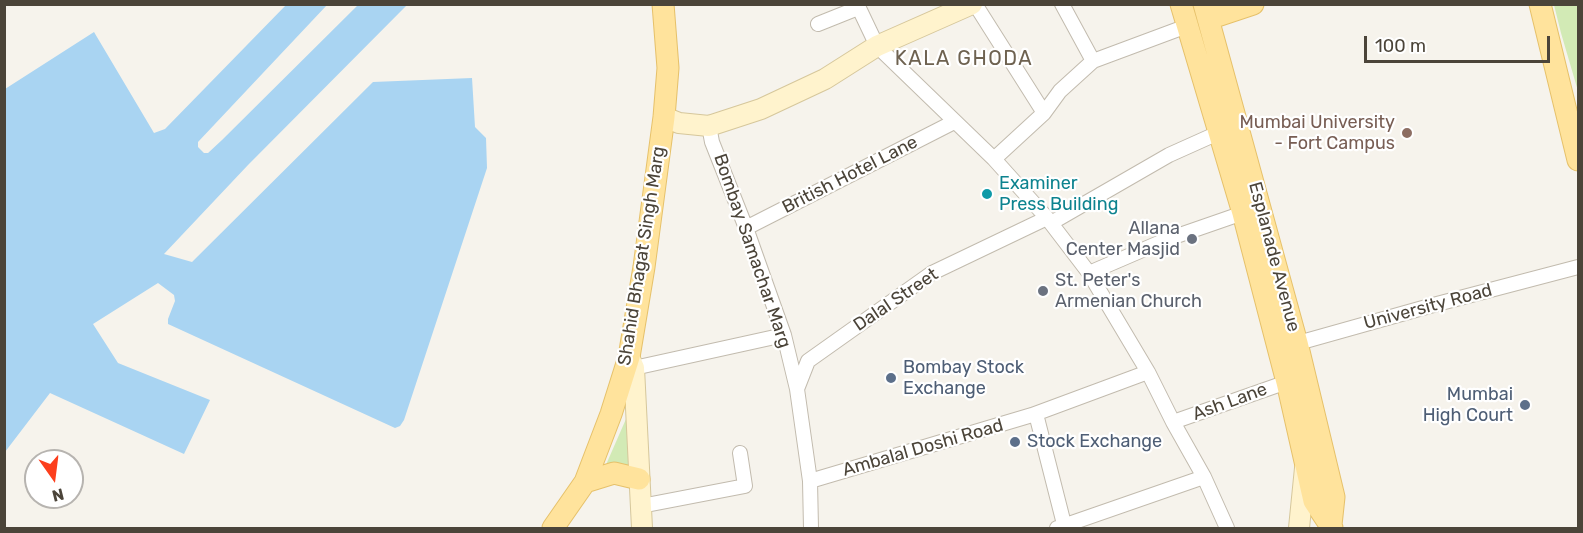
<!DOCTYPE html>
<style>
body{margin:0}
#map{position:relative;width:1583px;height:533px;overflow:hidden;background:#f6f3ec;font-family:Rubik,sans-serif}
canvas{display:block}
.frame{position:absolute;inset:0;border:6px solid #4b4439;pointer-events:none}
.north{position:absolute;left:24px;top:449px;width:60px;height:60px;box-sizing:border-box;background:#fff;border:2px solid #b7b4b0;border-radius:50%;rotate:166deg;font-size:16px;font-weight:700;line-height:24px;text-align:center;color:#4b4439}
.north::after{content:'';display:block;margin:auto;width:21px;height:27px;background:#fc3f1d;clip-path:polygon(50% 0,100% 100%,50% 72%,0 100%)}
.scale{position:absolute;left:1364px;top:36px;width:186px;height:27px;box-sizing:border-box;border:3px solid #4b4439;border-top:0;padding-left:8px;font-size:18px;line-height:21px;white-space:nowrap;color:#4b4439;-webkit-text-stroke:4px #fff;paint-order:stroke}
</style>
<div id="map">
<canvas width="1583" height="533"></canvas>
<div class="frame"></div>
<div class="north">N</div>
<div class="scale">100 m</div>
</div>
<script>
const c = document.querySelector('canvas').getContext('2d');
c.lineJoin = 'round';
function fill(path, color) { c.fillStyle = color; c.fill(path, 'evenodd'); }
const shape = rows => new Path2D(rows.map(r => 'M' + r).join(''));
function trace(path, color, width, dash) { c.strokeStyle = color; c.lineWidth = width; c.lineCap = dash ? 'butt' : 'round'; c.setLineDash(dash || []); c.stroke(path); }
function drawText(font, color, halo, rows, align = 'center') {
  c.font = font + ' Rubik,sans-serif'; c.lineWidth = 4.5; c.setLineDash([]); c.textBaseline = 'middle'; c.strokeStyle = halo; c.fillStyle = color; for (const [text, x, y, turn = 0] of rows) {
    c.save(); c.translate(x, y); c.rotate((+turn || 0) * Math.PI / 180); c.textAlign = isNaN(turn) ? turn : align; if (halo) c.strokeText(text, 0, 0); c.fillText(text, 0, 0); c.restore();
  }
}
fill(shape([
 [1554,5,1578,5,1578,91,1561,33],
 [626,419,630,470,605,467]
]), '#d2eab5');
fill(shape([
 [287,4,327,5,198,142,198,147,204,153,208,153,222,140,358,5,407,5,248,165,164,254,192,262,373,82,472,78,475,127,486,138,487,168,404,420,400,426,395,428,168,324,168,319,175,301,174,295,158,283,93,324,118,363,210,400,184,454,50,393,5,452,5,89,94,32,154,133,165,129]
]), '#a9d4f2');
const street = shape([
 [857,4,877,46,994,159,1047,218,1089,273,1148,372,1173,422,1204,477,1227,528],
 [975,4,1044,113],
 [1062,4,1093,61],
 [818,24,858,8],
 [709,126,712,142,746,228,784,335,797,389,810,481,811,528],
 [994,159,1044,113,1060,91,1093,61,1187,26],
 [1051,223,1169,155,1218,133],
 [746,228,954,122],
 [1089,273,1168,239,1243,213],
 [1291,345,1437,304,1578,267],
 [634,368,784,335],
 [797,389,808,361,932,273,1047,218],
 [1036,414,1065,528],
 [1173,422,1287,382],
 [810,481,1032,415,1148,372],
 [641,506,745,486,740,453],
 [1057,528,1204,477]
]);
const secondary = shape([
 [664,117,679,123,709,126,761,109,825,79,877,46,972,4],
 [629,357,634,368,642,528],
 [1299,528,1305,468]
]);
const primary = shape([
 [1181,4,1243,213,1287,382,1314,501,1332,528],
 [1204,4,1297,343,1334,497,1331,525],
 [1540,4,1578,160],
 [1208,19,1253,4],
 [585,482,614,473,639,479],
 [553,528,585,482,611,414,629,357,644,267,664,117,668,68,663,4]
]);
trace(street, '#c2bbae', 16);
trace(secondary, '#d6c79b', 22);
trace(primary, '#e6c16a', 23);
trace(street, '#fff', 14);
trace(secondary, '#fff3cd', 20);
trace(primary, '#ffe39c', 21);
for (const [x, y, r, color] of [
 [1407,133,6,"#8d6e63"],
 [987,194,6,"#0f9aa8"],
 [1192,239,6,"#6b7280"],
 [1043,291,6,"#6b7280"],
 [891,378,6,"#5c6f8a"],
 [1525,405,6,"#5c6f8a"],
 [1015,442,6,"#5c6f8a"]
]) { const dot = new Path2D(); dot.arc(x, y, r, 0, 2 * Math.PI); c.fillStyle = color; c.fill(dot); trace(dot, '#fff', 2); }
drawText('18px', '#785e54', '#fff', [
 ["Mumbai University",1395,123],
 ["- Fort Campus",1395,144]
], 'right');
drawText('18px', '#4b4439', '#fff', [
 ["British Hotel Lane",850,175,-27],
 ["Bombay Samachar Marg",752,251,71],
 ["Shahid Bhagat Singh Marg",642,256,-81],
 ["Esplanade Avenue",1274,257,75],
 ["Dalal Street",896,300,-34],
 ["University Road",1428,307,-15],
 ["Ash Lane",1230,402,-20],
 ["Ambalal Doshi Road",923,448,-16]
]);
drawText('18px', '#0d838f', '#fff', [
 ["Examiner",999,184],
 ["Press Building",999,205]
], 'left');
drawText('18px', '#5b616d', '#fff', [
 ["Allana",1180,229],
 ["Center Masjid",1180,250],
 ["St. Peter's",1055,281,"left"],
 ["Armenian Church",1055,302,"left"]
], 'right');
drawText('18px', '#4e5e75', '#fff', [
 ["Bombay Stock",903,368],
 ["Exchange",903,389],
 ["Mumbai",1513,395,"right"],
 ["High Court",1513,416,"right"],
 ["Stock Exchange",1027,442]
], 'left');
c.letterSpacing = '1.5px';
drawText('20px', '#6e6250', '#fff', [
 ["KALA GHODA",964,59]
]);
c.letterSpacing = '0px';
</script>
